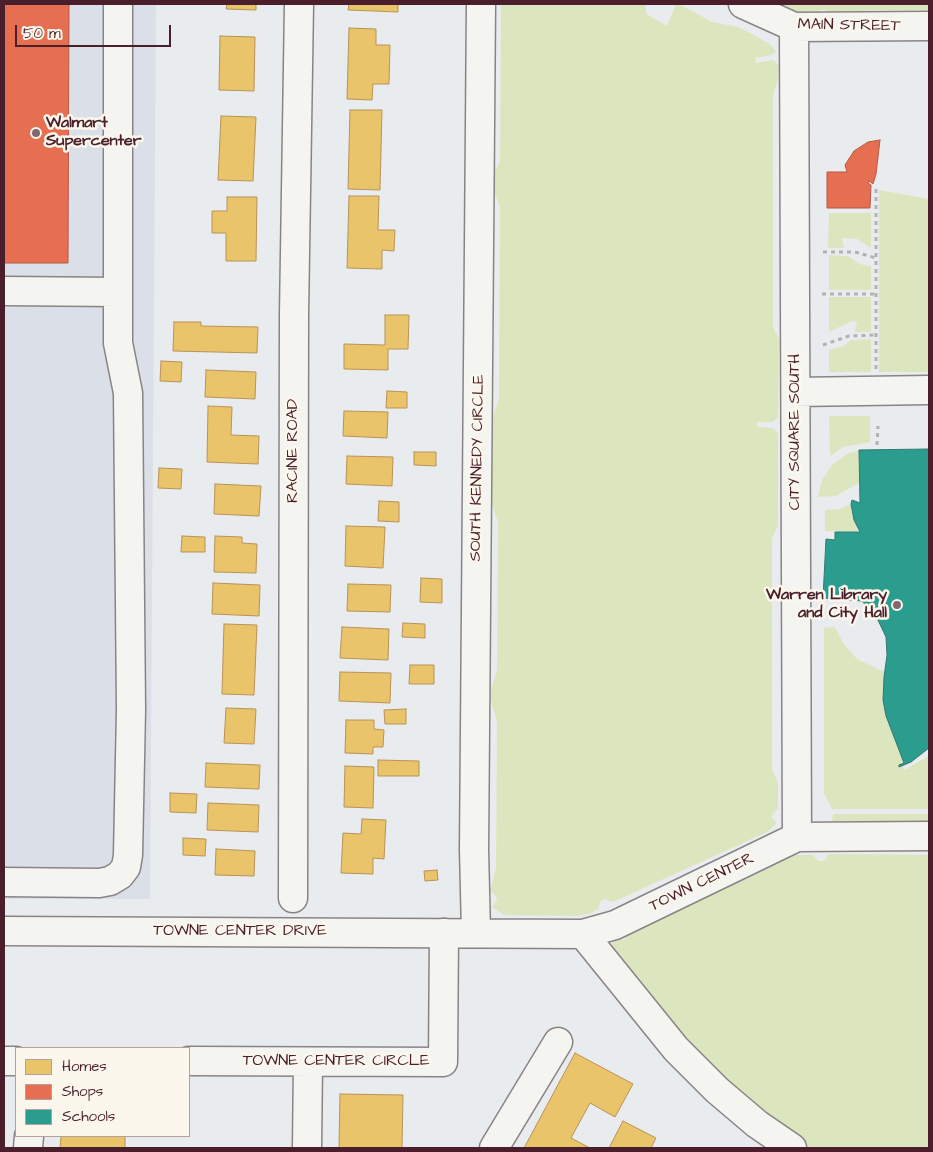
<!DOCTYPE html>
<style>
body{margin:0}
#map{position:relative;width:933px;height:1152px;overflow:hidden;background:#e9ecee;font-family:"Architects Daughter",sans-serif}
canvas{display:block}
.frame{position:absolute;inset:0;border:5px solid #4a1f2b;pointer-events:none}
.legend{position:absolute;left:15px;top:1047px;width:175px;height:90px;box-sizing:border-box;background:#fbf7ec;border:1px solid #b4a19f;margin:0;padding:6px 9px;list-style:none;font-size:15px;color:#4a1f2b}
.legend li{display:flex;align-items:center;gap:10px;height:25px}
.legend b{width:25px;border:1px solid #b4a19f}
.scale{position:absolute;left:15px;top:25px;width:156px;height:22px;box-sizing:border-box;border:2px solid #4a1f2b;border-top:0;padding-left:6px;font-size:15px;line-height:18px;white-space:nowrap;color:#4a1f2b;-webkit-text-stroke:4px #fbf7ec;paint-order:stroke}
</style>
<div id="map">
<canvas width="933" height="1152"></canvas>
<div class="frame"></div>
<ul class="legend">
<li><b style="height:14px;background:#e9c46a"></b>Homes</li>
<li><b style="height:14px;background:#e76f51"></b>Shops</li>
<li><b style="height:14px;background:#2a9d8f"></b>Schools</li>
</ul>
<div class="scale">50 m</div>
</div>
<script>
const c = document.querySelector('canvas').getContext('2d');
c.lineJoin = 'round';
function fill(path, color) { c.fillStyle = color; c.fill(path, 'evenodd'); }
const shape = rows => new Path2D(rows.map(r => 'M' + r).join(''));
function trace(path, color, width, dash) { c.strokeStyle = color; c.lineWidth = width; c.lineCap = dash ? 'butt' : 'round'; c.setLineDash(dash || []); c.stroke(path); }
function drawText(font, color, halo, rows, align = 'center') {
  c.font = font + ' "Architects Daughter",sans-serif'; c.lineWidth = 5; c.setLineDash([]); c.textBaseline = 'middle'; c.strokeStyle = halo; c.fillStyle = color; for (const [text, x, y, turn = 0] of rows) {
    c.save(); c.translate(x, y); c.rotate((+turn || 0) * Math.PI / 180); c.textAlign = isNaN(turn) ? turn : align; if (halo) c.strokeText(text, 0, 0); c.fillText(text, 0, 0); c.restore();
  }
}
fill(shape([
 [4,4,156,4,150,899,4,899]
]), '#dbe0e8');
fill(shape([
 [501,4,646,4,646,14,667,26,676,4,679,4,712,22,739,27,768,43,776,51,772,55,755,58,756,63,773,60,779,65,778,78,773,96,773,327,779,339,778,417,773,422,757,422,757,427,773,428,778,433,778,526,772,538,772,769,778,783,778,809,773,813,772,818,777,823,767,832,613,902,605,899,601,901,598,909,589,914,576,916,504,915,492,907,497,900,496,896,490,891,496,868,497,721,491,701,491,689,497,671,498,522,492,505,492,420,499,399,500,206,494,192,494,172,500,162],
 [757,4,929,4,929,10,867,10,854,14,829,15,825,10,820,10,815,15,795,13],
 [879,190,929,199,929,372,879,372],
 [829,213,871,213,871,248,857,239,845,238,842,238,844,248,828,248],
 [829,255,848,256,859,264,871,266,871,290,829,290],
 [829,297,871,297,871,332,855,332,857,322,852,321,829,332],
 [871,339,871,372,829,372,829,350,844,346,851,340],
 [829,416,870,416,870,442,843,447,830,456],
 [859,450,859,483,836,496,818,497,822,480,832,465,847,454],
 [851,504,854,520,858,531,825,531,825,510,840,509],
 [835,627,843,643,857,659,884,672,883,689,886,716,904,763,899,767,903,766,904,770,906,769,929,756,929,809,832,809,824,793,824,628],
 [833,814,929,814,929,822,832,821],
 [829,854,929,855,929,1148,810,1148,800,1143,722,1085,611,947,614,941,625,939,627,932,794,855,813,855,819,861,824,861]
]), '#dce6be');
const homes = shape([
 [227,4,256,4,256,10,226,9,227,4],
 [349,4,398,4,398,12,348,10,349,4],
 [349,28,376,29,376,45,390,45,389,84,373,84,372,100,347,99,349,28],
 [220,36,255,37,254,91,219,90,220,36],
 [350,110,382,110,380,190,348,189,350,110],
 [221,116,256,117,253,181,218,180,221,116],
 [349,196,379,196,378,230,395,230,394,251,382,250,382,269,347,268,349,196],
 [227,197,257,197,256,261,226,261,226,233,212,233,212,211,227,211,227,197],
 [385,315,409,315,408,349,388,349,388,370,344,369,344,344,385,345,385,315],
 [174,322,201,322,201,326,258,327,257,353,173,351,174,322],
 [161,361,182,362,181,382,160,381,161,361],
 [206,370,256,372,255,399,205,397,206,370],
 [387,391,407,392,407,408,386,408,387,391],
 [208,406,232,407,231,435,259,436,258,464,207,462,208,406],
 [344,411,388,412,387,438,343,436,344,411],
 [414,452,436,452,436,466,414,465,414,452],
 [347,456,393,457,392,486,346,484,347,456],
 [159,468,182,469,181,489,158,488,159,468],
 [215,484,261,486,259,516,214,514,215,484],
 [379,501,399,502,399,522,378,521,379,501],
 [346,526,385,527,383,568,345,566,346,526],
 [182,536,205,537,205,552,181,552,182,536],
 [215,536,242,537,242,543,257,544,256,573,214,572,215,536],
 [421,578,442,579,442,603,420,602,421,578],
 [213,583,260,585,259,616,212,614,213,583],
 [348,584,391,585,390,612,347,611,348,584],
 [403,623,425,624,425,638,402,637,403,623],
 [224,624,257,625,254,695,222,694,224,624],
 [342,627,389,629,388,660,340,658,342,627],
 [410,665,434,665,434,684,409,684,410,665],
 [340,672,391,673,390,703,339,701,340,672],
 [226,708,256,709,254,744,224,743,226,708],
 [406,709,406,724,385,724,384,710,406,709],
 [346,720,374,720,374,729,384,730,383,747,373,747,373,754,345,753,346,720],
 [378,760,419,761,419,776,378,776,378,760],
 [206,763,260,765,259,789,205,787,206,763],
 [345,766,374,767,373,808,344,807,345,766],
 [170,793,197,794,196,813,170,812,170,793],
 [208,803,259,805,258,832,207,830,208,803],
 [362,819,386,820,384,859,373,858,373,874,341,873,343,833,361,834,362,819],
 [183,838,206,839,205,856,183,855,183,838],
 [216,849,255,851,254,876,215,875,216,849],
 [437,870,438,880,425,881,424,871,437,870],
 [575,1053,633,1084,615,1117,590,1103,571,1138,590,1148,524,1148,575,1053],
 [340,1094,403,1095,402,1148,339,1148,340,1094],
 [623,1121,656,1138,651,1148,609,1148,623,1121],
 [61,1136,125,1136,125,1148,60,1148,61,1136]
]);
fill(homes, '#e9c46a');
trace(homes, '#b99257', 1);
const shops = shape([
 [4,4,69,4,68,263,4,263,4,4],
 [880,140,876,174,873,184,869,181,868,183,871,185,870,208,827,208,827,172,847,172,845,165,854,151,868,142,880,140]
]);
fill(shops, '#e76f51');
trace(shops, '#b85746', 1);
const schools = shape([
 [929,449,929,748,911,762,899,767,899,765,904,763,886,716,883,700,884,677,887,655,886,637,877,618,862,601,823,598,826,539,835,540,835,532,860,532,854,520,851,504,852,500,860,503,859,450,929,449]
]);
fill(schools, '#2a9d8f');
trace(schools, '#347771', 1);
const minor = shape([
 [743,4,794,27,929,26],
 [794,27,797,837],
 [4,291,117,292],
 [796,392,929,390],
 [4,882,99,883,110,881,120,875,126,867,128,855,131,710,128,393,118,343,118,4],
 [293,898,294,315,299,4],
 [4,931,583,934,615,925,797,837,929,836],
 [476,933,474,849,481,4],
 [583,934,676,1049,717,1090,757,1124,792,1148],
 [4,1061,16,1061],
 [189,1061,443,1062,444,933],
 [28,1148,29,1136],
 [307,1148,308,1062],
 [494,1148,558,1042]
]);
trace(minor, '#8a8386', 31);
trace(shape([
 [823,252,855,252,876,258],
 [822,294,876,294],
 [823,345,849,336,876,335],
 [876,369,876,188],
 [877,445,878,426]
]), '#b6b1b1', 3, [4, 4]);
trace(minor, '#f4f4f1', 28);
for (const [x, y, r, color] of [
 [36,133,5,"#82676f"],
 [897,605,5,"#82676f"]
]) { const dot = new Path2D(); dot.arc(x, y, r, 0, 2 * Math.PI); c.fillStyle = color; c.fill(dot); trace(dot, '#fbf7ec', 2); }
drawText('16px', '#4a1f2b', '#fbf7ec', [
 ["MAIN STREET",849,26,1],
 ["CITY SQUARE SOUTH",796,432,-90],
 ["RACINE ROAD",294,451,-90],
 ["SOUTH KENNEDY CIRCLE",478,468,-89],
 ["TOWN CENTER",702,883,-26],
 ["TOWNE CENTER DRIVE",240,932],
 ["TOWNE CENTER CIRCLE",336,1062]
]);
drawText('bold 16px', '#4a1f2b', '#fbf7ec', [
 ["Walmart",46,124],
 ["Supercenter",46,142],
 ["Warren Library",887,596,"right"],
 ["and City Hall",887,614,"right"]
], 'left');
</script>
